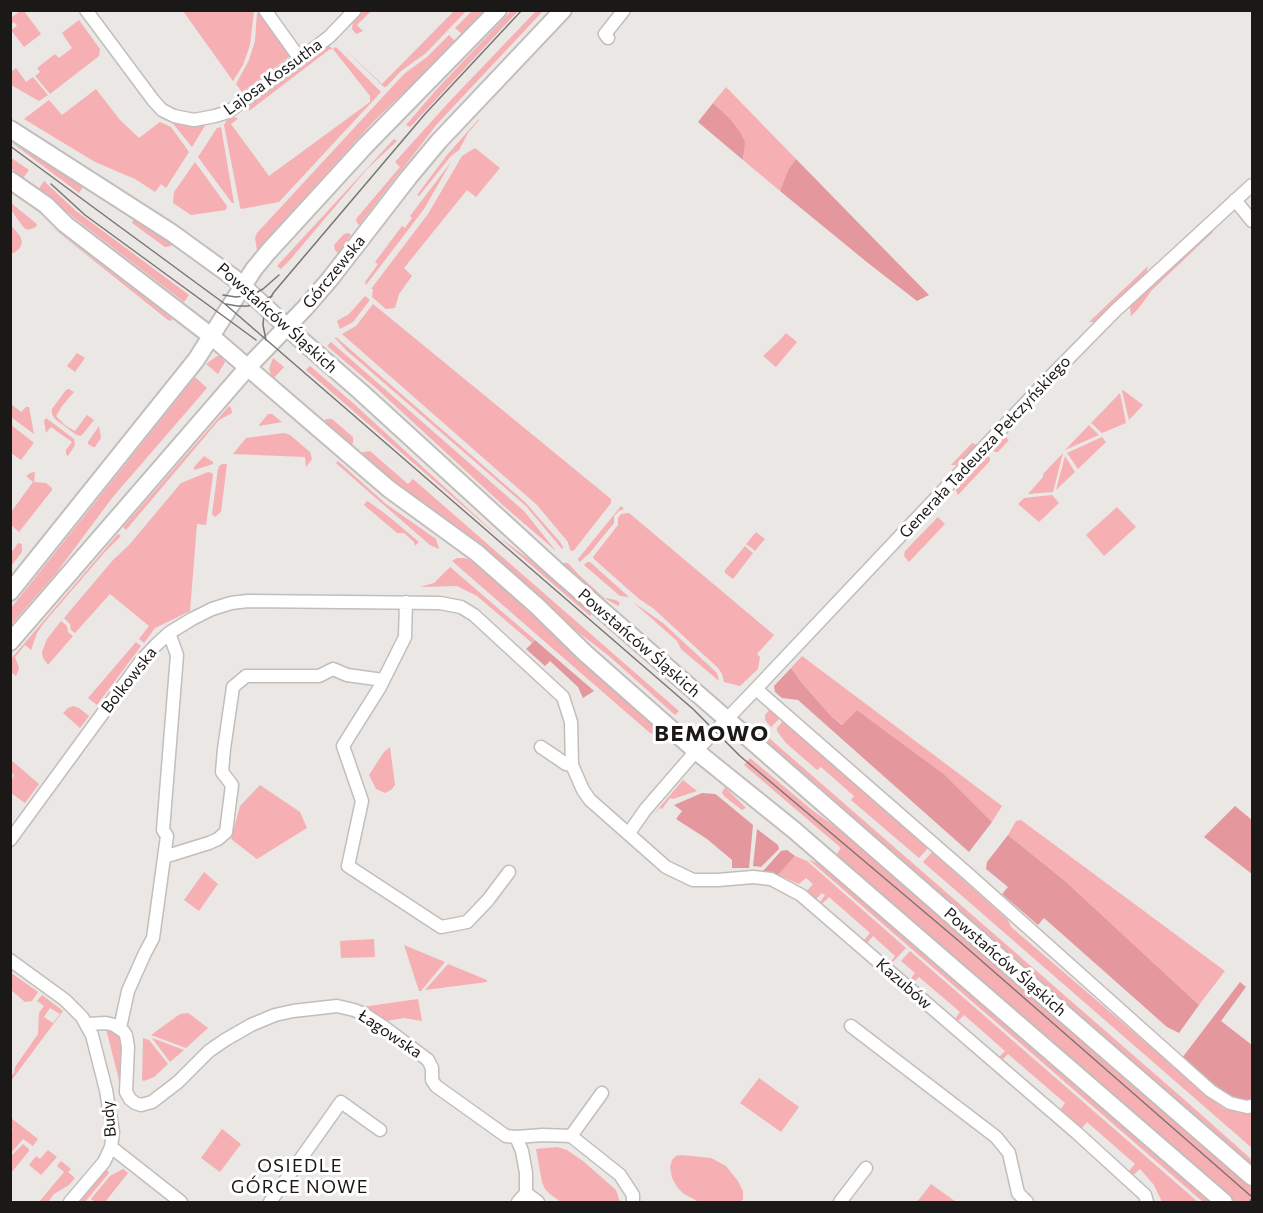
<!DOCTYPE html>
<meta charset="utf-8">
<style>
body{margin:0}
#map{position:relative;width:1263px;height:1213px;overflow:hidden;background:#eae7e4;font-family:Commissioner,sans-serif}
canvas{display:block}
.frame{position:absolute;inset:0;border:12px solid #1a1918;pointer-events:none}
</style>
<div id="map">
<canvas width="1263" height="1213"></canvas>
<div class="frame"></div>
</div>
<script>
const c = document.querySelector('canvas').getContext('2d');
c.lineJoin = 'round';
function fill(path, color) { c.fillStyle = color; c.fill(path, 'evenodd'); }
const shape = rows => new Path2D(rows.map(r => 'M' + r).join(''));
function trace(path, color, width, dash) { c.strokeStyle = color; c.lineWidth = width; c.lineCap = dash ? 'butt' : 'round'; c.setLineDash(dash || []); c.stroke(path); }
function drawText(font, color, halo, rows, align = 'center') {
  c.font = font + ' Commissioner,sans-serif'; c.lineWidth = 6; c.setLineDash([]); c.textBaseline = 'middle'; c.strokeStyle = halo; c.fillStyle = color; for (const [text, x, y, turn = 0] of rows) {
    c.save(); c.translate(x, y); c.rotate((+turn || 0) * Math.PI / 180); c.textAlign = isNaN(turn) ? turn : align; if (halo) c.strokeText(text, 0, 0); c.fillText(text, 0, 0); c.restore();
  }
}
fill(shape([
 [20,11,24,11,41,34,24,47,11,30,17,26,14,22,11,24,11,18],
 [183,11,254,11,250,45,243,65,233,81],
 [260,11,289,53,289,57,242,92,236,84,249,60,255,41,257,13],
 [363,11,371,11,357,25,363,31,356,34,352,29,353,21],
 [454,11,466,11,426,53,401,71,386,87,384,87,342,47,382,84],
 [472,11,486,11,463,35,455,28],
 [511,11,518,11,415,122,410,127,406,125,436,90],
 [536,11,543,11,437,124,359,225,357,223,356,219,400,167,395,162,449,102],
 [79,20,100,49,99,56,50,94,35,76,40,72,37,68,55,54,59,58,72,48,62,33],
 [449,35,456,42,374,121,257,250,255,238,257,233,404,74,427,57],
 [328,45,333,49,336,47,381,92,279,202,241,209,240,207,224,125,227,120,235,117,238,119,231,124,269,176,370,102,370,96,333,49,330,49,249,111,249,107,252,103,306,64],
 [16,68,26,82,33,77,48,95,39,101,11,85,11,72],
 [726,87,796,159,788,170,780,191,743,160,744,154,729,119,713,103],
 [96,89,120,120,139,138,160,122,171,127,189,152,166,188,161,184,155,192,135,179,95,162,24,119,49,100,62,115],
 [480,119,468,133,459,150,451,156,419,196,417,195,447,155,478,120],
 [170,120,206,124,192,147],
 [221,127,234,203,232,203,198,157,217,128],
 [394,139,397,141,367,169,289,261,281,269,277,266],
 [11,142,44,162,83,187,79,193],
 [475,148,500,168,476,197,467,190,404,268,412,276,399,294,395,308,386,309,372,297,373,289,371,289,428,214,462,156],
 [10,157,29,170,23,178,11,168],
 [195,162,227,206,226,210,191,215,173,203,174,192],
 [451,162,424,209,366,285,365,282,378,264,375,262,402,226,405,228,412,218,410,216],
 [44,181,76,211,189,295,184,302,38,190],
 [11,203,37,224,36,227,28,230,24,228,11,210],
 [134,218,173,242,171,246,165,247,132,223],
 [10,224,20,236,22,242,20,248,14,253,11,253],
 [48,224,153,304,172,319,171,321,168,320],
 [1213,228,1213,232,1152,290,1138,309,1131,316,1130,308,1132,303],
 [349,233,351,235,338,253,335,250,334,245,344,234],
 [1148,266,1146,274,1096,322,1089,322],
 [365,296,370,300,353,322,340,329,337,321,349,314],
 [373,304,611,499,611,503,575,549,573,551,570,550,568,542,537,505,342,334,356,326],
 [786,333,797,342,776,367,763,356,779,341],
 [336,337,525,502,560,542,563,547,562,549,526,506,346,350,335,338],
 [331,342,524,511,556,551,505,507,376,388,327,346],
 [77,353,85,358,75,372,67,366],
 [217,356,220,356,225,362,218,374,206,364],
 [273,358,284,367,273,379,269,369],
 [310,366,353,403,499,537,546,572,593,612,590,616,306,370],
 [195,377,207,388,112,498,57,572,11,625,11,608],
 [69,389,74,392,62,406,56,416,66,426,75,431,87,415,94,420,83,434,80,436,75,434,55,419,52,414,52,409,66,390],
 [1123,390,1143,405,1129,420,1122,391],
 [1120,393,1126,423,1102,433,1091,423],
 [11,404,21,412,26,407,29,407,34,434,11,417],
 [229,406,231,408,232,413,219,420,126,530,123,527],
 [268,414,272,414,282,422,259,426,259,425],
 [46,418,74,439,75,445,68,456,66,454,66,450,72,442,51,427,46,433,44,421],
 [326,419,332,419,353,437,353,443,351,446,323,422],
 [11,425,33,442,33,444,21,460,11,453],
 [1089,425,1099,435,1065,450],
 [99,426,101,438,95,447,93,447,88,444,88,442],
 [284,433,290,435,310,452,312,459,306,467,305,457,233,454,246,438],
 [1003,435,1009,440,998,452,995,452,990,448],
 [1102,437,1106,442,1078,469,1067,453],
 [972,443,977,445,961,462,956,465,951,465],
 [370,451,408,484,413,479,679,711,675,715,609,656,565,622,533,592,403,490,361,455,363,452],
 [985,453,990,458,990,461,958,495,955,488,957,482],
 [1063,453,1053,492,1028,494,1043,477,1043,474],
 [204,456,213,462,213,464,194,470,194,467],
 [1065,456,1075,472,1056,490],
 [338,461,386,504,436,539,439,549,430,545,370,493,336,463],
 [223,464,227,464,221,512,215,517,212,514,218,469,220,465],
 [35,472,34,482,46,483,52,488,52,490,19,532,11,525,11,512,33,482,26,476,30,473],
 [208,472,212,473,213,475,206,525,197,524,190,611,155,628,144,643,139,639,149,626,110,594,75,633,71,630,70,624,64,618,113,560,129,545,181,483],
 [1052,495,1059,503,1039,522,1018,504,1024,498],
 [367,501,369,502,387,515,419,542,415,546,414,542,404,533,397,533,364,505],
 [621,506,624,509,619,511,614,516,614,523,588,555,586,556,580,562,578,559],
 [1117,507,1136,527,1104,556,1086,535],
 [629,513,774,635,757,654,760,657,758,669,740,686,724,682,722,674,718,668,654,609,638,598,594,559,593,557,618,525,618,518,621,514],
 [938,517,945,524,909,562,904,556,905,551],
 [756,532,765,539,755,551,746,544],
 [118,534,121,536,104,553,43,624,37,633,31,650,25,645,15,657,19,668,16,676,11,672,11,659],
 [18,543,22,544,22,552,11,566,11,553],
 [745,546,753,553,733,579,725,573,725,570],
 [457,558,464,558,474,561,508,591,603,680,662,732,657,735,650,733,452,561],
 [587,562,590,562,629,597,620,596,584,565],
 [564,563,568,563,579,575,601,595,605,598,616,600,620,603,618,606,596,593,562,564],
 [450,567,535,640,532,643,477,596,457,586,420,587,434,583],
 [633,602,663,623,717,673,719,681,681,649,677,641],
 [61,621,67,626,68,632,73,636,48,665,43,658,42,652,47,639],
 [136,642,141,646,97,705,88,698],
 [802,656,1002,806,992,822,945,775,857,710,843,725,831,716,801,682,791,668],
 [73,706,79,708,89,716,80,728,63,713,68,708],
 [770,709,780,718,771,727,765,720,765,715],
 [783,721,928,848,919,858,851,800,854,796,821,767,817,770,786,743,777,731,777,728],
 [769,738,1187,1102,1250,1158,1252,1162,1252,1166,765,742],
 [390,747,395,785,391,790,385,793,376,789,369,775,384,752],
 [750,758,812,810,852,839,1252,1188,1252,1202,1236,1202,836,855,841,848,744,765],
 [11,760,39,784,25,803,11,793,11,781,14,775,11,772],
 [683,780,697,791,673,799,670,798,662,809,660,808,653,815],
 [260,785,300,812,307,828,257,859,231,839,240,806],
 [725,787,746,808,742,810,725,797,722,793],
 [1021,820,1225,971,1199,1005,1065,881,1008,835,1016,821],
 [932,852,1008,920,1011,927,1208,1096,1223,1108,1246,1114,1252,1114,1252,1148,923,862],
 [795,856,807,861,906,948,891,964,890,963,895,956,873,936,867,943,864,940,870,933,829,897,822,904,820,902,825,895,822,893,816,899,807,891,813,884,806,878,799,884,778,875],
 [808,859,825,867,1211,1202,1203,1202],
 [204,872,218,884,199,911,184,900],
 [374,939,375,957,341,958,340,941],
 [404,945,445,962,421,991,419,991],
 [910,951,1198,1202,1162,1202,1154,1185,1140,1169,1133,1175,1129,1171,1135,1164,1087,1122,1081,1129,1060,1110,1065,1103,1008,1054,1002,1060,999,1057,1005,1051,964,1015,958,1021,955,1019,960,1012,919,977,913,983,910,980,915,973,901,961],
 [448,964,487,980,487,982,425,990],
 [10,972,38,992,32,1001,25,1002,11,990],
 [42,995,63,1011,11,1081,11,1076,14,1073,15,1067,38,1034,39,1013,44,1006,37,1001],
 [50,1008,60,1014,53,1023,44,1017],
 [418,999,422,1021,404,1018,386,1021,362,1007],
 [188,1013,191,1015,208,1028,186,1048,151,1035,180,1014],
 [106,1029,117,1031,122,1041,121,1088],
 [143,1038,149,1040,168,1064,154,1077,144,1081,142,1080],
 [152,1038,184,1050,170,1062],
 [759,1078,799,1107,781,1132,740,1103],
 [11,1118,38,1139,33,1146,23,1139,11,1153,11,1133,13,1130,11,1128],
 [222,1129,241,1144,220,1172,201,1158],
 [23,1144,29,1149,29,1151,11,1173,11,1156],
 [557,1147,567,1150,583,1161,616,1190,620,1202,561,1202,550,1194,545,1189,542,1182,536,1149],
 [48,1150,57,1157,41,1175,29,1165,36,1156,40,1159],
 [681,1155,711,1158,726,1166,738,1181,743,1191,743,1199,741,1202,699,1202,684,1194,677,1187,672,1178,670,1167,672,1160,676,1156],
 [61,1161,71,1169,68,1172,75,1178,69,1185,54,1194,48,1202,39,1202,64,1172,57,1166],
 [106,1168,109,1173,85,1202,81,1202,82,1198],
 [123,1169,128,1173,105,1202,95,1202,91,1199,110,1176],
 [931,1184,956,1202,917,1202]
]), '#f6afb3');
fill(shape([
 [713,103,730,119,740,132,745,142,743,160,698,122],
 [796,159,879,244,929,295,917,301,868,263,780,191,788,170],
 [535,640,593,690,594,691,583,698,578,687,550,661,545,666,526,649],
 [791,668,801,682,831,716,842,725,857,710,945,775,992,822,969,852,798,700,782,698,775,692,774,686],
 [702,793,715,794,718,796,753,825,749,868,732,868,732,860,707,839,676,819,682,811,674,805],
 [1235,806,1252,820,1252,874,1204,837],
 [757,829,778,845,779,849,761,867,753,866],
 [1008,835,1065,881,1199,1005,1179,1033,1167,1027,1044,918,1038,925,1002,894,1008,887,986,869,987,862],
 [787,850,795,856,778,875,763,871,781,851],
 [1240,982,1246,987,1221,1021,1252,1045,1252,1101,1239,1100,1226,1094,1182,1058]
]), '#e4979c');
const minor = shape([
 [86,10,153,100,162,110,174,116,194,120,215,116,228,112,300,59,329,37,355,10],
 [265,10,300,59],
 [608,38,605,34,624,10],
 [1235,200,1252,221],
 [406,602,405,637,380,687,343,746,362,801,348,866,441,927,467,922,488,900,509,872],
 [756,689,968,874,1211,1091,1230,1103,1247,1107,1252,1106],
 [541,747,566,764,572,765],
 [629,833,645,810,696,751,751,694,1054,373,1115,311,1252,185],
 [10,840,141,661,156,645,169,633,192,619,212,609,231,603,248,601,440,603,461,607,474,615,563,697,571,722,572,765,583,790,590,800,666,867,693,880,718,880,753,877,771,879,801,895,1077,1133,1145,1195,1147,1202],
 [164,857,209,843,218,839,226,832,232,785,222,772,224,749,233,687,246,676,319,676,333,669,347,675,383,680],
 [10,960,65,1000,82,1017,92,1035,106,1090,113,1132,111,1147,104,1162,70,1202],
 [87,1024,106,1023,114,1025,123,1031,126,1035,128,1047,126,1092,130,1099,135,1103,141,1105,152,1102,178,1082,209,1051,225,1040,251,1025,275,1015,293,1011,337,1006,354,1010,364,1014,384,1027,428,1060,432,1068,432,1080,436,1086,506,1136,516,1137,522,1151,526,1173,526,1193],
 [851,1026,996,1137,1009,1153,1018,1193,1027,1202],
 [120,1028,128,991,145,953,153,938,167,836,163,830,177,655,169,633],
 [571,1136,620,1175,633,1195,633,1202],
 [516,1137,543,1135,571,1136,602,1093],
 [111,1147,181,1202],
 [270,1202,341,1102,380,1130],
 [518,1202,526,1193,538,1202],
 [840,1202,866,1168]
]);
const secondary = shape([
 [10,129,172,233,234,278,299,338,361,392,557,571,1077,1025,1252,1177],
 [10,180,46,205,65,224,211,336,389,489,477,553,537,606,585,653,696,751,794,830,1224,1202],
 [10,592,196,360,243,286,254,269,268,252,365,146,498,10],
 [10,642,248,367,305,308,330,279,409,177,439,141,563,10]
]);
trace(minor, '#c1bebc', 15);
trace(secondary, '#c1bebc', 20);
trace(minor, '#fff', 12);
trace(secondary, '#fff', 16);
trace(shape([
 [10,146,225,304,693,709,740,756,960,942,1252,1197],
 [51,184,85,215,256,340],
 [223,295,236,297,252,295,263,289,279,275],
 [226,304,237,306,248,306,261,302,272,296],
 [266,340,263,325,264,314,267,303,274,292,425,114,522,10]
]), '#787674', 1.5);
trace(shape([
 [1251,1202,1252,1200]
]), '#787674', 4, [10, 10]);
drawText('16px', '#1a1918', '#fff', [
 ["Lajosa Kossutha",273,77,-36],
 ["Górczewska",334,272,-51],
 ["Powstańców Śląskich",277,318,42],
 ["Generała Tadeusza Pełczyńskiego",985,447,-47],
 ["Powstańców Śląskich",639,643,41],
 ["Bolkowska",129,680,-52],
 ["Powstańców Śląskich",1005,962,41],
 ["Kazubów",904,984,41],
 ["Łagowska",390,1034,34],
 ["Budy",109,1119,-95]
]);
c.letterSpacing = '1.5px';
drawText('18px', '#1a1918', '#fff', [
 ["OSIEDLE",300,1166],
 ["GÓRCE NOWE",300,1187]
]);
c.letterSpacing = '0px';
c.letterSpacing = '1.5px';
drawText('bold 22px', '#1a1918', '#fff', [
 ["BEMOWO",712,734]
]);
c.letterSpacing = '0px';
</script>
